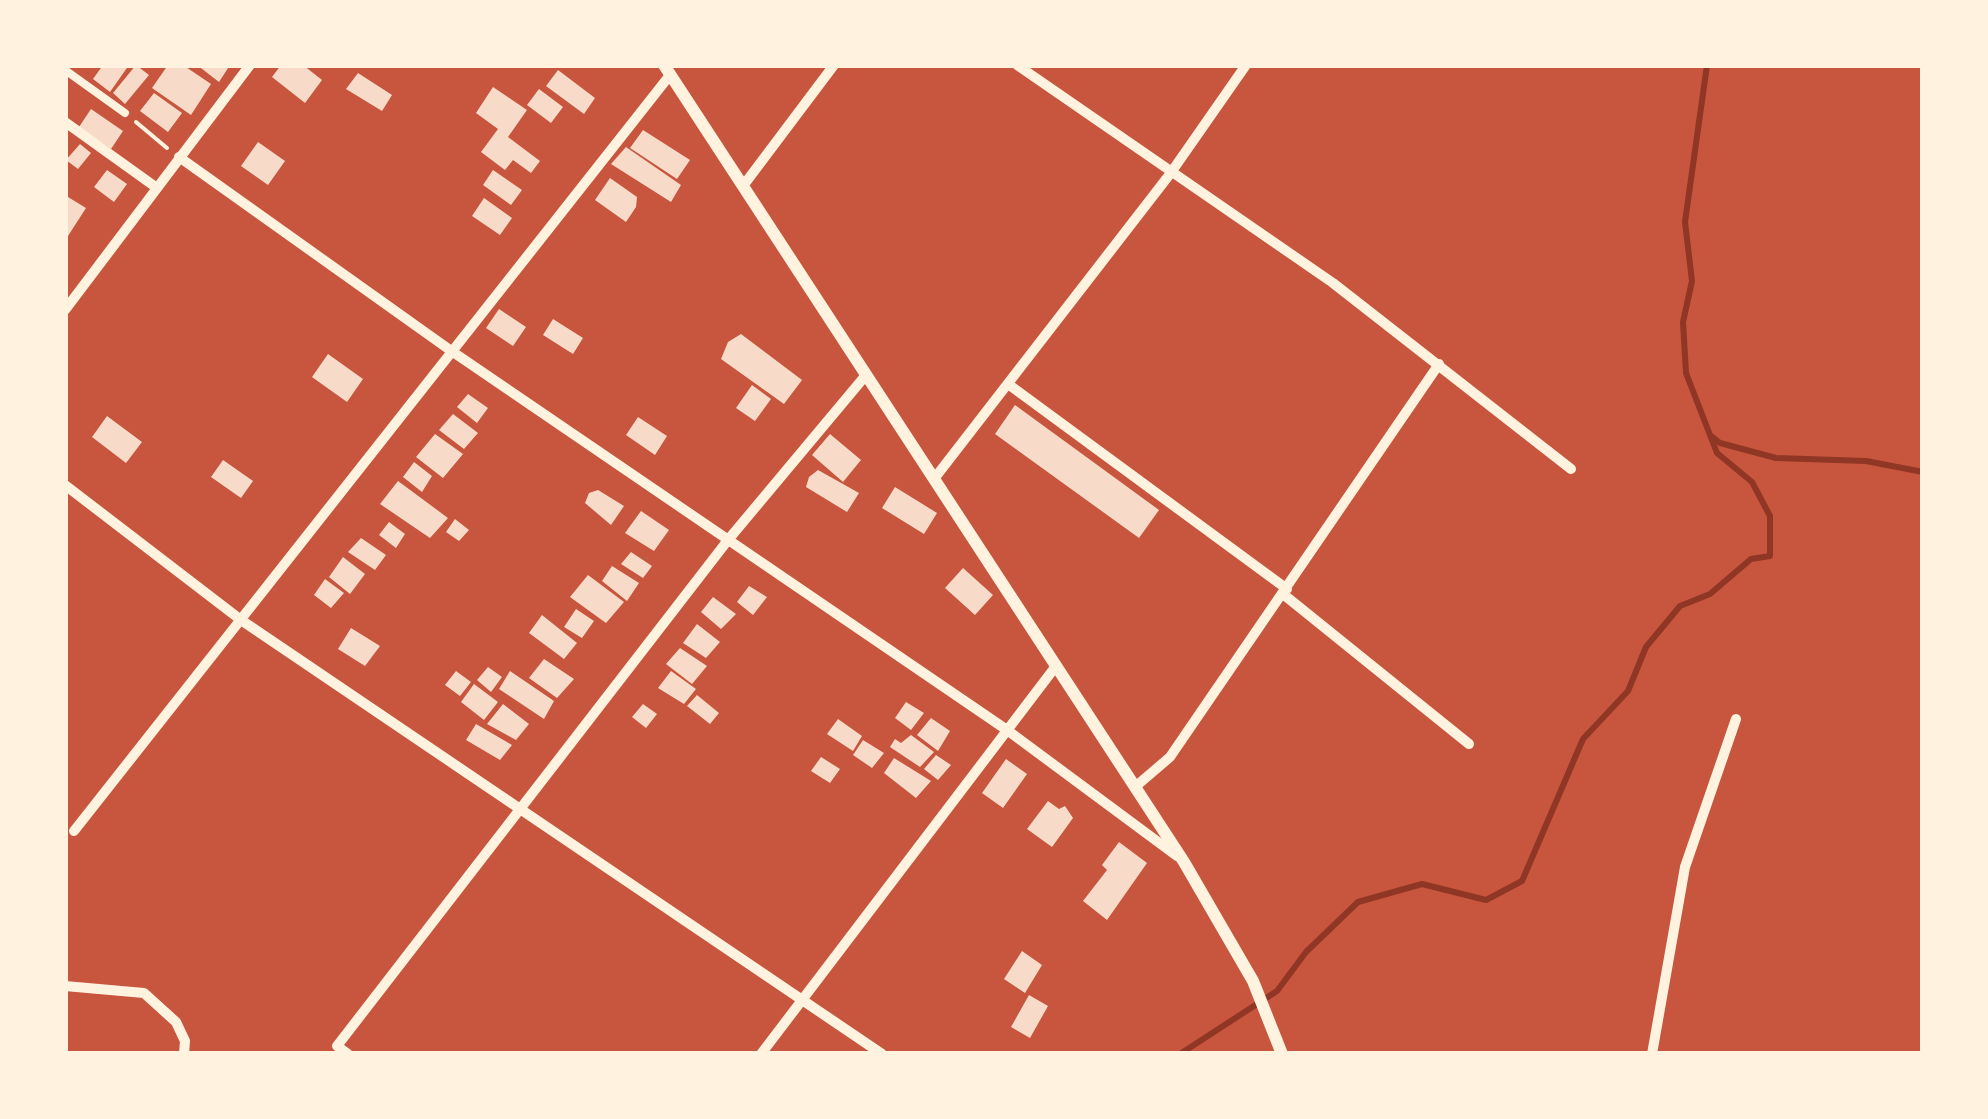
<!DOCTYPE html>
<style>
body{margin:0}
#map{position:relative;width:1988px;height:1119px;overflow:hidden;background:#c8553d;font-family:"Roboto Condensed",sans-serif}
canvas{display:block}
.frame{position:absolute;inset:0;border:68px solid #fff3e0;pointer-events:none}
</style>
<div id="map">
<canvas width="1988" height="1119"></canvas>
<div class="frame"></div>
</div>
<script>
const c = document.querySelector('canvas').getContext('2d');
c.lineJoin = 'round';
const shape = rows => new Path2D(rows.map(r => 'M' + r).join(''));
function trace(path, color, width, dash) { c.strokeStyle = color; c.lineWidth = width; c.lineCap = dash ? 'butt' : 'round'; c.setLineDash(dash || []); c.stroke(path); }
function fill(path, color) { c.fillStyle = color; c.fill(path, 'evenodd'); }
trace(shape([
 [1710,435,1720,443,1776,458,1866,461,1923,472],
 [1180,1054,1277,991,1306,952,1358,902,1422,884,1486,900,1522,881,1583,739,1628,691,1646,647,1680,606,1710,594,1751,559,1770,556,1770,516,1752,482,1717,453,1686,373,1683,322,1692,281,1685,222,1707,65]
]), '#8f3625', 6);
fill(shape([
 [103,65,129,65,110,92,93,79],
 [136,65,149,75,125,104,113,93],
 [168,65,183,65,211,84,191,115,152,88],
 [197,65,230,65,219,82],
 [281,65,303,65,322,80,305,103,272,77],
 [558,70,595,98,584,114,546,86],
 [358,73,392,95,382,111,346,89],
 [493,87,527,110,508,137,540,161,531,173,513,160,505,170,481,152,498,129,476,113],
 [539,89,563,107,551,123,527,105],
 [154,93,182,113,168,132,140,111],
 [91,109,123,131,111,149,79,127],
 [643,130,690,160,677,179,630,148],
 [258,142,285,161,268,185,241,166],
 [80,144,91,153,78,169,66,160],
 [626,147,681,185,671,202,611,164],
 [107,170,127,184,114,202,94,187],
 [493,170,522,190,511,205,483,185],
 [610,178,637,197,636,207,626,222,595,200],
 [68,197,86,208,68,236,65,233],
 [484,198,512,218,500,235,472,216],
 [499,309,526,327,513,346,486,328],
 [553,319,583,338,573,354,543,335],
 [741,334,802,380,784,404,721,359,728,342],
 [328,354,363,379,347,402,312,377],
 [752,385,771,399,755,421,736,408],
 [468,394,488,408,477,423,457,407],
 [1015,405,1159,510,1139,538,995,434],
 [453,414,478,433,464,449,439,430],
 [107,416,142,442,126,463,92,437],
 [638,417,667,436,655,455,626,435],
 [435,434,463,454,443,478,416,457],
 [830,434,861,460,843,482,812,455],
 [223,460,253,481,241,498,211,477],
 [414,462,432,476,422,492,403,477],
 [818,470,859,493,847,512,806,487,809,477],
 [398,481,448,518,430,538,380,504],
 [895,487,937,513,924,534,882,508],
 [598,490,624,506,611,525,585,503,589,493],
 [641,511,669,530,654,551,625,533],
 [455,519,469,530,459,541,446,532],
 [389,522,405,534,396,548,379,535],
 [361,538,386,555,375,570,348,552],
 [631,552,652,566,643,578,621,564],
 [343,557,365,574,350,594,329,577],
 [612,566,639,583,627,601,602,581],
 [963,568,993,595,975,615,945,588],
 [588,575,624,602,606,623,570,597],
 [325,579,344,593,331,608,314,595],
 [749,586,767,597,753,615,737,602],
 [713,597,736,614,721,629,701,612],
 [576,609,594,621,582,638,564,627],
 [542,615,577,643,564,659,529,633],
 [697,624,720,642,706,658,683,643],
 [351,628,380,646,365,666,338,649],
 [680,648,707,666,692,684,666,664],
 [544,659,574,679,557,698,529,678],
 [488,667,502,677,491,692,477,680],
 [456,671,471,682,460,696,445,685],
 [510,671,554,701,544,719,499,689],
 [671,671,696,689,684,704,658,688],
 [474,684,498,702,484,720,461,702],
 [697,695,719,713,710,724,687,706],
 [906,702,924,713,911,730,895,718],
 [503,704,529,724,516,740,487,724],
 [643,704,657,714,646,728,632,717],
 [931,718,950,731,938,751,917,735],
 [838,719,862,736,853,751,827,734],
 [476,724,512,745,500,760,466,740],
 [911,735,934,752,920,767,890,747,895,739,901,743],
 [863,740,884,753,872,768,853,755],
 [936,755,951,765,938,780,924,769],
 [821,757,840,769,830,783,811,771],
 [894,758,931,781,916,798,884,773],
 [1006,759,1027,774,1003,808,982,793],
 [1048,801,1059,809,1065,806,1073,818,1052,847,1027,829],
 [1119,842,1147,863,1107,920,1083,901,1107,870,1102,865],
 [1022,951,1042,965,1025,993,1004,979],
 [1029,995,1048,1006,1030,1038,1011,1027]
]), '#f7dbc8');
trace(shape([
 [136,122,167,148]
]), '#fff3e0', 4);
trace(shape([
 [65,70,125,113]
]), '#fff3e0', 8);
trace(shape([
 [1017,65,1333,283,1571,469],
 [65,122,157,188],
 [179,157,450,350,1007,730,1177,856],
 [743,186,834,65],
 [65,310,250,65],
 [1008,384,1287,589],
 [934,479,1170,174,1246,65],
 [65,485,241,620,882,1054],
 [1283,594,1469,744],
 [1135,787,1170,757,1439,364],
 [74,831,670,75],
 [65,986,144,993,176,1022,185,1041,184,1054],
 [348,1054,337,1046,728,540,866,375],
 [761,1054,1056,666],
 [1652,1054,1685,867,1736,719]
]), '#fff3e0', 10);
trace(shape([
 [664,65,1184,862,1253,981,1282,1054]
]), '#fff3e0', 12);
</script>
